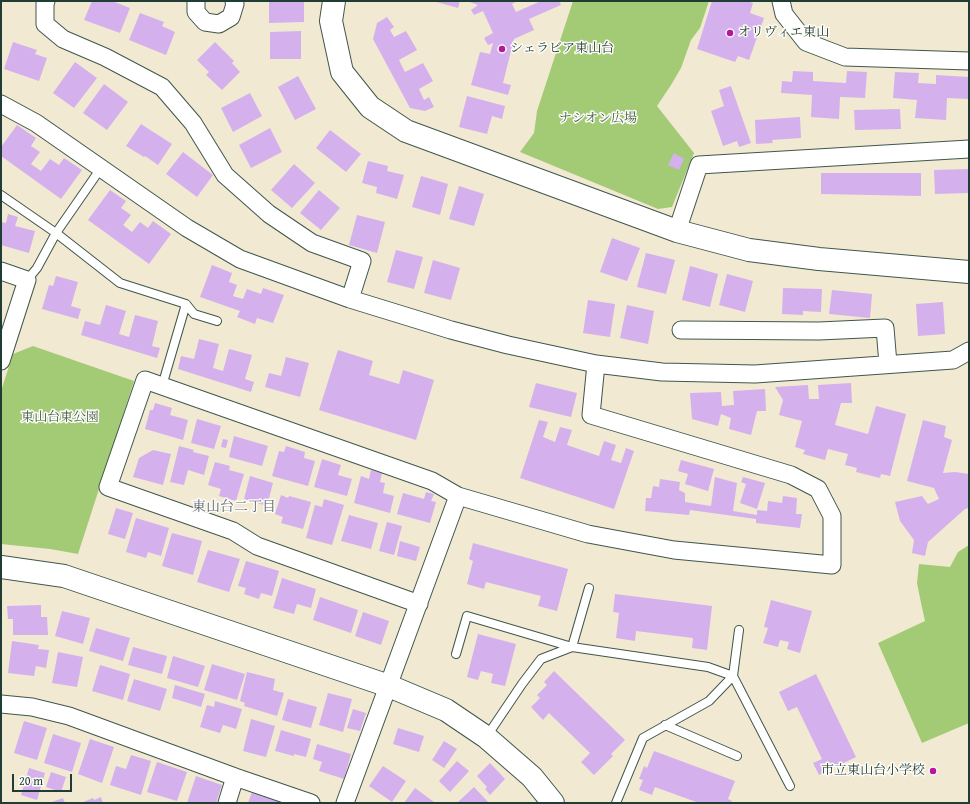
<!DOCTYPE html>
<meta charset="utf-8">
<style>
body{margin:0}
#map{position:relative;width:970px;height:804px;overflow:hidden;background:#f2e9d2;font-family:"Gentium Book Plus",serif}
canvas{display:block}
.frame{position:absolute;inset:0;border:2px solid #1f3d34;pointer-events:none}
.scale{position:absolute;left:12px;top:774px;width:60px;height:18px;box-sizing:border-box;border:2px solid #1f3d34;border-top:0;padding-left:5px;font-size:12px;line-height:14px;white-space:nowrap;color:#1f3d34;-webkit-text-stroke:3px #fdfcf7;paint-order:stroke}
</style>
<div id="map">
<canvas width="970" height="804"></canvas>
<div class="frame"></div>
<div class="scale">20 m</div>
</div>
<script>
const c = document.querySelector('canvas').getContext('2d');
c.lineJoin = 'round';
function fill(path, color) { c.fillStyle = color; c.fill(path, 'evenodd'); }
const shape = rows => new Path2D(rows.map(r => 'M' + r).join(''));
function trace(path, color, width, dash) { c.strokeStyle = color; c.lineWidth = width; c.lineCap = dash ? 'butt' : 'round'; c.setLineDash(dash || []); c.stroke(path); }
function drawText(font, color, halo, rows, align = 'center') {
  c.font = font + ' "Gentium Book Plus","Noto Serif JP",serif'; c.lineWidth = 3; c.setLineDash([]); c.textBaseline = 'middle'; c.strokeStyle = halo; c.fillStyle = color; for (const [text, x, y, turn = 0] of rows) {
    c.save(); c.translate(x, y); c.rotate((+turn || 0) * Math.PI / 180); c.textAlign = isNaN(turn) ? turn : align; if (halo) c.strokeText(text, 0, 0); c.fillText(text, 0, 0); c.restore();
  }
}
fill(shape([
 [573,1,709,1,700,28,691,40,681,68,671,85,657,106,694,153,672,207,658,209,520,152,534,133,537,111],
 [33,346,134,381,78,554,50,549,1,544,1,391,13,354],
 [969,545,969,723,922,743,878,643,925,621,921,603,917,583,919,564,950,567,958,552]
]), '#a3cb76');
fill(shape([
 [92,1,112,1,130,8,120,33,84,20],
 [269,1,304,1,304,22,269,23],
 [433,1,460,1,458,8],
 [467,1,517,1,512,4,516,12,541,1,559,1,561,5,529,19,534,30,514,39,503,83,511,85,508,95,471,85,480,52,490,54,493,43,488,45,484,38,493,33,483,11,474,15,471,10,478,5],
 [712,1,747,1,753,3,750,13,764,18,749,60,738,56,735,62,697,49],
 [140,13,164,22,162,26,175,32,166,55,129,40],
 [387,17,394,27,390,30,394,37,406,31,417,50,399,60,405,72,423,63,433,81,419,89,424,100,429,97,434,107,425,111,410,108,373,39,377,23],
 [301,31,301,59,270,59,270,32],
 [13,42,37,50,35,54,47,58,39,81,4,69],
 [215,42,234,61,232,63,240,72,222,90,206,75,209,72,197,60],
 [75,62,97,78,74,108,53,93],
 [793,71,813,72,813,81,846,83,847,71,867,72,865,98,840,97,839,119,811,117,812,95,781,93,782,81,792,82],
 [895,72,919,73,918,83,936,84,936,75,969,77,969,99,947,98,946,120,915,118,917,100,893,98],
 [298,76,316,109,295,120,278,87],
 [104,84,128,102,107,130,83,113],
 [731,86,751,143,739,147,737,141,723,146,711,111,724,106,719,90],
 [250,93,262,116,233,132,221,108],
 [467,96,505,106,502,119,492,116,487,134,459,127],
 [900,109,901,129,855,130,854,110],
 [800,117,801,138,772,140,773,143,756,144,755,120],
 [141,124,172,144,158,165,145,156,144,157,126,146],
 [17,125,36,138,31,146,40,152,31,164,41,171,50,159,59,165,64,158,82,170,61,199,1,156,1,147],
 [270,128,282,152,251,168,239,145],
 [330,130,361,154,346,172,316,148],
 [183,152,213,175,197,197,166,174],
 [674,153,684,159,679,170,668,165],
 [368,161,388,166,387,171,404,175,397,199,376,193,377,187,362,183],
 [294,164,315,183,292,208,271,190],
 [969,169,969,193,935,194,934,170],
 [821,173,921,173,921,196,821,194],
 [421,176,448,184,440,215,412,207],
 [459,186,484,194,474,226,449,219],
 [110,190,126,201,121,208,131,215,123,225,132,232,140,222,148,228,153,221,171,234,149,264,88,220],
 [319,190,340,208,321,230,300,213],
 [8,214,18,217,15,226,35,231,29,253,1,245,1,222,6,223],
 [357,215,385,222,377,253,349,245],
 [612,238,640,248,627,281,600,272],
 [396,250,423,257,414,289,387,282],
 [646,253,675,260,666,294,637,287],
 [433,260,460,268,451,300,424,293],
 [212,265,232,273,229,282,237,285,233,296,243,299,247,289,261,294,263,288,284,295,273,323,257,318,255,324,237,317,240,311,200,297],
 [690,266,718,274,710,307,682,300],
 [727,274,753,281,745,312,719,305],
 [56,276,78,282,71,306,81,309,78,319,42,309,49,285,53,286],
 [783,288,822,289,821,312,803,311,803,315,782,314],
 [832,290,872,294,870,318,829,314],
 [588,300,615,304,610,337,583,333],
 [943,302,945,334,918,336,916,304],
 [106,305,126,311,119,334,129,337,135,315,158,321,152,346,160,348,157,358,81,335,85,321,100,325],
 [627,305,654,311,648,344,620,338],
 [199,339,219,344,213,368,223,371,229,349,252,355,245,379,254,382,251,392,178,369,181,356,194,359],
 [338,350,373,361,369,375,399,384,403,370,434,380,416,440,319,410],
 [286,357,309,363,300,397,265,387,269,373,281,376],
 [536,383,577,393,571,417,529,407],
 [851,383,852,403,841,403,835,425,868,434,876,406,906,414,890,476,881,474,880,478,856,472,857,468,845,465,848,454,828,449,825,460,803,454,805,450,795,447,802,421,779,415,783,400,775,387,808,385,809,399,819,399,818,385],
 [765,389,766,411,757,411,751,435,729,429,731,418,721,414,718,426,692,419,690,393,721,392,722,406,734,405,733,391],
 [155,403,172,408,170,415,188,420,183,440,145,429,150,410,153,410],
 [197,419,221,426,214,449,191,443],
 [539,420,548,422,543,437,555,442,560,427,572,430,567,445,599,456,604,441,616,445,611,460,621,463,626,448,634,451,614,509,520,478],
 [923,420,946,426,944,437,952,440,943,473,955,472,969,474,969,508,965,509,928,542,925,556,912,553,914,540,900,521,895,502,922,496,928,504,939,499,934,488,907,481],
 [234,436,268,446,262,466,229,457],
 [223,439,228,440,226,448,221,447],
 [179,446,194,450,193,452,209,456,204,475,188,470,184,485,170,482],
 [286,446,305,452,304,458,315,461,308,486,272,476,279,451,284,452],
 [153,450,171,454,163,485,133,477,139,458],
 [322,459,341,465,338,475,352,479,347,496,314,487],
 [681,460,714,469,708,491,685,484,688,474,678,471],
 [215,462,230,466,229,470,244,474,236,501,219,496,221,489,208,485],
 [371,470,382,473,380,482,385,483,383,493,394,496,390,513,354,503,361,476,369,479],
 [250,476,273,483,267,506,244,499],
 [715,477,737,483,733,511,757,515,757,510,767,511,768,501,782,503,783,496,797,498,796,514,802,514,800,528,756,523,756,519,690,510,689,515,645,511,646,498,651,498,653,486,659,487,660,479,680,482,679,490,685,493,685,502,711,506],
 [743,477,765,483,757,509,740,503,746,484,741,482],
 [426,492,434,494,431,501,436,502,430,523,397,514,403,493,424,499],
 [281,495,288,498,289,496,311,502,303,529,281,523,283,517,275,514],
 [324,499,344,505,332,545,306,538,315,505,322,507],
 [116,508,133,513,125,539,108,534],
 [349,515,378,523,371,549,341,541],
 [136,518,169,528,161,556,148,552,146,558,126,552],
 [387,522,402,526,394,555,379,551],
 [172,533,202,541,193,575,162,566],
 [400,541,420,547,416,561,397,556],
 [473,543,568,569,557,611,538,606,541,596,486,582,484,589,467,584,473,561,469,559],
 [208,550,240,559,229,592,197,582],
 [246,561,279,571,272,596,261,593,259,599,244,594,246,588,238,586],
 [282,578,316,589,311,608,297,604,294,614,273,608],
 [615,594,712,606,707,650,692,648,693,638,636,631,635,641,616,638,619,613,613,612],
 [320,597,358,610,351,633,313,620],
 [771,600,812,611,800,653,787,649,789,642,780,640,778,647,763,643,768,628,764,627],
 [41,605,41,617,47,617,48,635,13,635,13,619,8,619,7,606],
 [62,611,90,618,83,644,55,636],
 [363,612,389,621,381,645,355,636],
 [96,628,130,638,123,661,89,651],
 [478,634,516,644,505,686,491,683,493,674,481,671,478,680,467,677],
 [12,641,39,645,38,649,49,650,46,668,36,666,34,676,8,673],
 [133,647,167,656,162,674,128,665],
 [58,652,83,657,77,687,52,683],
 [173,656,205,666,198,687,167,678],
 [212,664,245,674,237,700,204,690],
 [100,665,130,674,123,700,92,691],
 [554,671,625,740,611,754,613,756,594,775,581,762,590,753,549,713,543,720,531,707,540,698,537,695,547,685,544,682],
 [247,672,275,679,273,690,284,693,277,716,244,706,245,703,240,701],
 [816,674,856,757,819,775,813,763,822,759,797,707,788,711,779,692],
 [134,679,167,689,160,711,127,701],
 [175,685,205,694,201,707,172,698],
 [328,693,352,699,343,732,319,725],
 [288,699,317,707,311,728,282,720],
 [215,701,242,709,236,729,223,725,220,733,200,727,207,705,214,707],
 [353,709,366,713,360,731,347,728],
 [251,719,275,726,266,757,243,751],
 [24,721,47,728,37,760,14,753],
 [398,728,424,736,419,752,393,744],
 [281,730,311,739,306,757,294,754,294,756,275,751],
 [53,734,81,743,72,772,44,763],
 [90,739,114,747,102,783,78,774],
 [444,741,457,749,444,768,432,760],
 [317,744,351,754,344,779,319,771,322,762,313,759],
 [654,751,735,781,728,799,732,801,731,803,699,803,655,787,652,795,639,790,643,780,639,779,644,766,647,768],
 [131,755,151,761,141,795,110,785,116,766,126,769],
 [457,761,469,771,450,792,439,781],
 [157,762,187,772,177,801,147,792],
 [490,763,505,779,490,795,485,789,487,787,477,776],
 [383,766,406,781,392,802,369,786],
 [29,768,45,773,37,800,21,795],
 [51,772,66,777,61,792,46,787],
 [196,776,222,785,216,803,187,803],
 [474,787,489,803,459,803,458,802],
 [415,788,434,802,433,803,404,803],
 [252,792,286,803,248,803],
 [101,797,103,803,81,803,93,798,94,800],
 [63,798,65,803,49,803]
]), '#d4b1ed');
const lane = shape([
 [1,195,56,233,120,283,186,304,194,314,217,321],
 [27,280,37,268,56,233,101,168],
 [162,386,186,304],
 [456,654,467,616,572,647,708,667,733,676,790,786],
 [665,725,737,756],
 [487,736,522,684,541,659,572,647,589,588],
 [616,803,643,738,709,701,733,676,739,630]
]);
const street = shape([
 [46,1,45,4,45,24,63,39,105,57,162,87,193,123,225,175,269,214,312,243,362,261,350,299],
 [196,1,196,12,205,22,219,24,231,17,235,4,234,1],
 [781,1,784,14,806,42,845,57,969,61],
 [1,104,36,123,187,228,240,259,350,299,451,330,508,345,596,364,662,372,755,374,953,360,969,351],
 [677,231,699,165,969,149],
 [1,271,27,280,1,361],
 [681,330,819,331,885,328,888,364],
 [419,604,257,546,233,531,108,487,145,380,432,481,458,496],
 [1,704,32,707,69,716,235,777,311,803],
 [227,803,235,777],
 [345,803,458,496,588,534,674,550,832,565,832,516,818,489,791,475,591,415,596,364]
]);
const secondary = shape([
 [334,1,331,21,342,72,370,107,406,131,677,231,749,250,819,259,969,272],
 [1,567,64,576,389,686,446,710,486,737,532,777,553,803]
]);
trace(lane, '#3f574c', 10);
trace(street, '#3f574c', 19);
trace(secondary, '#3f574c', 24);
trace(lane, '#fff', 8);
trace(street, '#fff', 17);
trace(secondary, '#fff', 22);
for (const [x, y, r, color] of [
 [730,33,4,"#b5179e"],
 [502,49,4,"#b5179e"],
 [933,771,4,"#b5179e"]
]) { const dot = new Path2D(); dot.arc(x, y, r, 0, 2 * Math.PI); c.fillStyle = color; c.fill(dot); trace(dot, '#fdfcf7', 1.5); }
drawText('13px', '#1f3d34', '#fdfcf7', [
 ["オリヴィエ東山",738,33],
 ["シェラビア東山台",510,49],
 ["市立東山台小学校",925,771,"right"]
], 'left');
drawText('13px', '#406044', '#fdfcf7', [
 ["ナシオン広場",598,119],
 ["東山台東公園",60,418]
]);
drawText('14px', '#5e6675', '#fdfcf7', [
 ["東山台二丁目",234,507]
]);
</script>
